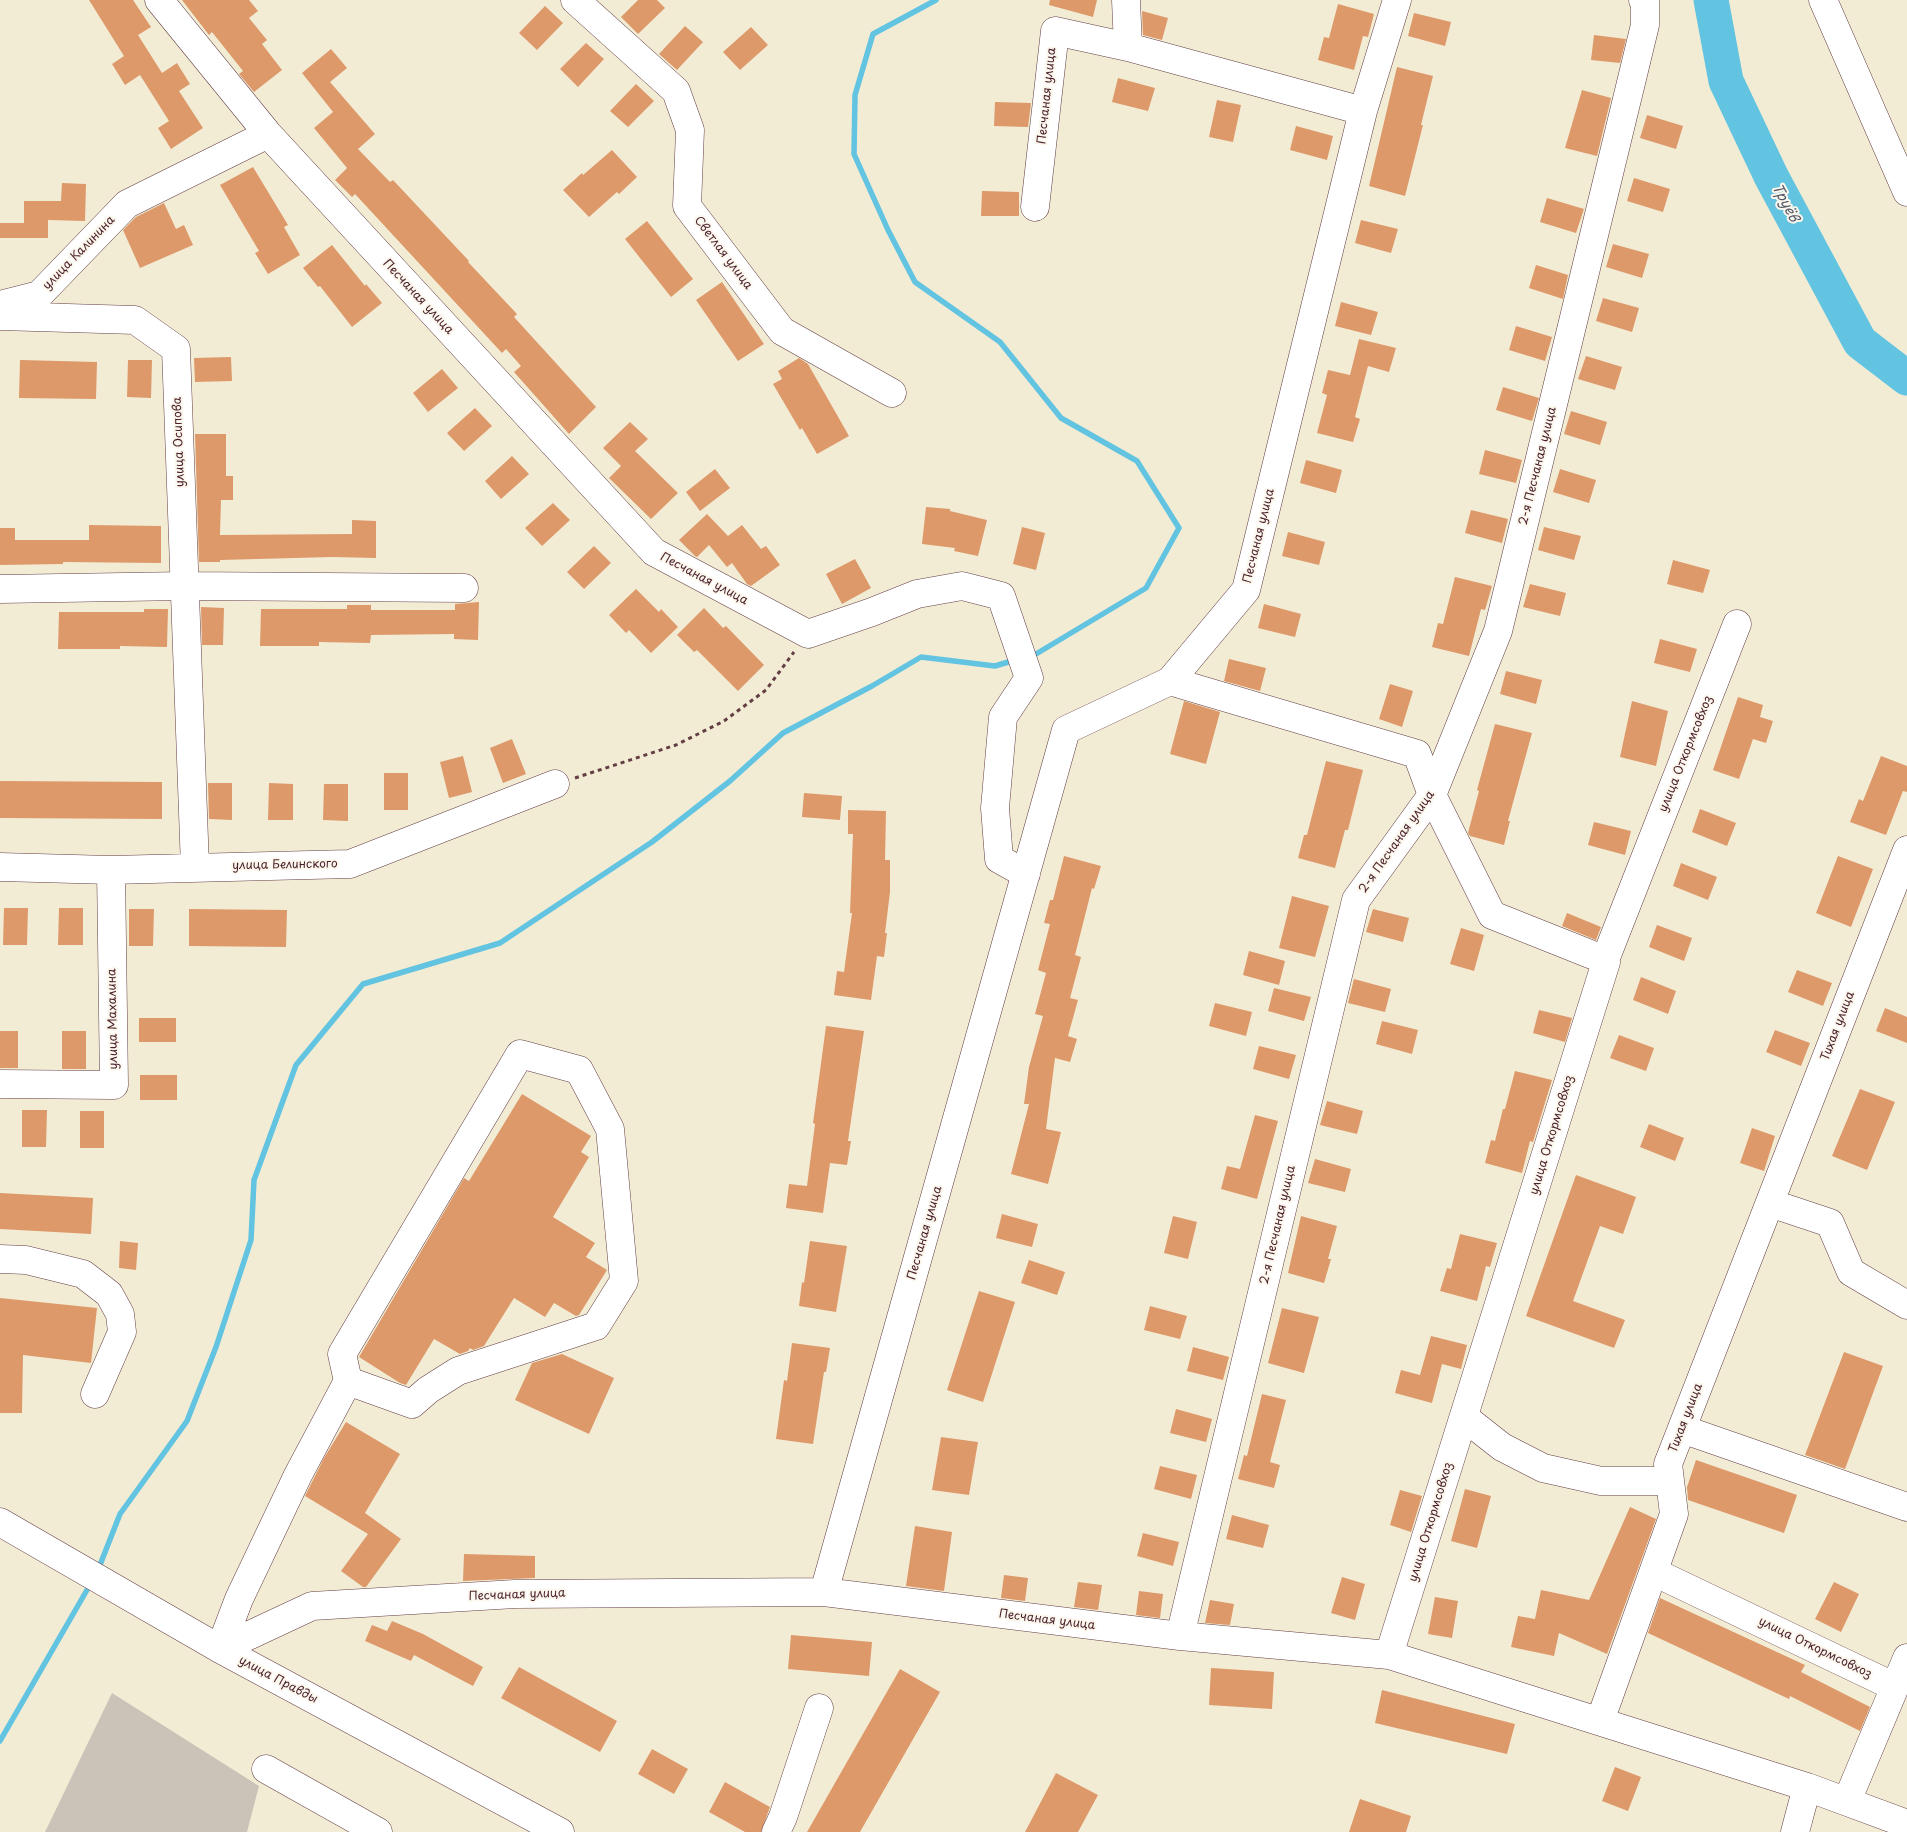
<!DOCTYPE html>
<meta charset="utf-8">
<style>
body{margin:0}
canvas{display:block;background:#f3ecd5}
</style>
<canvas width="1907" height="1832"></canvas>
<script>
const c = document.querySelector('canvas').getContext('2d');
c.lineJoin = 'round';
function fill(path, color) { c.fillStyle = color; c.fill(path, 'evenodd'); }
const shape = rows => new Path2D(rows.map(r => 'M' + r).join(''));
function trace(path, color, width, dash) { c.strokeStyle = color; c.lineWidth = width; c.lineCap = dash ? 'butt' : 'round'; c.setLineDash(dash || []); c.stroke(path); }
function drawText(font, color, halo, rows, align = 'center') {
  c.font = font + ' "Playpen Sans",sans-serif'; c.lineWidth = 4; c.setLineDash([]); c.textBaseline = 'middle'; c.strokeStyle = halo; c.fillStyle = color; for (const [text, x, y, turn = 0] of rows) {
    c.save(); c.translate(x, y); c.rotate((+turn || 0) * Math.PI / 180); c.textAlign = isNaN(turn) ? turn : align; if (halo) c.strokeText(text, 0, 0); c.fillText(text, 0, 0); c.restore();
  }
}
fill(shape([
 [112,1693,259,1786,247,1832,45,1832]
]), '#cac3b8');
trace(shape([
 [936,0,873,34,855,95,854,154,888,230,915,282,1000,342,1061,418,1137,461,1179,528,1146,588,1036,654,1028,656],
 [98,1570,120,1514,187,1421,216,1347,251,1240,254,1180,296,1065,363,984,500,943,652,842,730,781,783,733,872,686,921,657,995,666,1015,660],
 [0,1741,91,1583]
]), '#62c4e0', 5.5);
trace(shape([
 [1711,0,1726,81,1771,176,1860,342,1907,378]
]), '#62c4e0', 35);
fill(shape([
 [89,0,133,0,151,27,138,35,162,73,177,63,190,84,179,91,203,128,171,149,158,128,169,121,140,75,125,85,112,64,124,56],
 [182,0,249,0,258,11,249,18,267,40,262,44,282,70,254,92,239,74,243,71,212,32,209,35],
 [638,0,657,0,665,8,638,34,621,17],
 [1050,0,1097,0,1093,17,1049,5],
 [1338,4,1374,14,1368,37,1363,36,1354,70,1318,60,1324,37,1329,38],
 [545,6,563,23,537,50,519,33],
 [1142,11,1168,18,1162,40,1143,35],
 [1414,13,1451,22,1445,46,1408,36],
 [685,26,703,42,677,70,659,54],
 [751,27,768,45,740,70,723,52],
 [1594,35,1626,39,1620,63,1591,60],
 [586,43,604,59,578,87,560,69],
 [331,49,347,68,330,82,375,134,358,149,390,182,393,180,469,261,468,262,517,314,514,317,596,407,569,434,514,372,521,366,506,349,502,353,355,194,352,197,335,180,347,168,314,128,333,112,302,73],
 [1397,67,1433,76,1421,125,1423,125,1405,196,1369,186],
 [1118,78,1155,88,1148,111,1112,102],
 [636,84,654,101,628,127,610,111],
 [1582,90,1611,98,1597,156,1565,148],
 [1217,100,1241,105,1233,142,1209,137],
 [995,102,1031,103,1028,127,994,126],
 [1647,115,1683,126,1676,149,1640,138],
 [1296,126,1333,136,1327,160,1290,150],
 [612,150,637,177,619,194,617,192,589,217,563,190,582,173,583,175],
 [253,167,288,225,284,227,300,255,268,274,255,253,259,251,220,185],
 [1634,178,1670,189,1663,212,1627,201],
 [62,183,86,184,85,221,48,220,48,238,0,238,0,223,24,223,24,201,61,201],
 [982,191,1019,192,1019,216,981,216],
 [1547,198,1584,209,1576,233,1540,222],
 [164,203,176,229,184,225,193,245,140,268,123,230,136,217],
 [1361,220,1398,229,1391,253,1355,243],
 [647,221,693,279,671,297,625,239],
 [1613,244,1649,254,1642,278,1606,267],
 [332,245,365,286,366,284,382,303,352,327,320,286,318,287,303,268],
 [1536,265,1568,275,1563,299,1529,288],
 [722,282,764,344,738,361,696,300],
 [1603,298,1639,308,1632,332,1596,321],
 [1341,302,1378,312,1371,335,1335,326],
 [1516,326,1552,337,1545,361,1509,350],
 [1359,339,1396,348,1389,372,1368,366,1355,417,1360,419,1353,442,1317,433,1327,395,1322,393,1328,370,1350,375],
 [1586,356,1622,367,1615,390,1578,379],
 [231,357,232,381,195,382,194,358],
 [799,358,808,364,849,436,817,454,802,428,800,430,773,384,782,379,778,371],
 [20,360,97,362,96,399,19,398],
 [128,360,152,360,151,398,127,397],
 [442,369,458,388,428,412,413,393],
 [1503,387,1539,398,1532,421,1496,410],
 [475,408,492,426,464,451,447,433],
 [1571,411,1607,422,1600,445,1564,434],
 [630,422,648,439,635,451,678,493,651,519,609,478,621,466,603,448],
 [195,434,226,434,226,476,233,476,233,500,221,500,220,535,352,534,352,520,376,521,376,558,332,557,220,560,220,562,199,562],
 [1485,450,1522,460,1516,483,1479,474],
 [512,456,529,474,501,499,485,481],
 [1306,460,1342,470,1336,493,1300,483],
 [715,469,730,488,700,511,686,492],
 [1560,469,1596,480,1589,503,1553,492],
 [553,503,570,520,542,546,525,528],
 [926,507,950,509,950,511,987,520,978,556,954,551,955,548,922,544],
 [1471,510,1508,519,1502,543,1465,533],
 [707,514,728,536,742,525,761,549,766,546,780,565,751,586,747,584,732,563,727,567,709,545,697,557,695,556,679,540],
 [89,525,161,526,161,563,63,562,63,564,0,565,0,528,15,528,15,540,89,540],
 [1022,527,1045,533,1036,570,1013,564],
 [1544,527,1581,536,1574,560,1538,550],
 [1288,532,1325,542,1319,565,1282,556],
 [594,546,611,563,584,589,567,572],
 [855,559,871,588,842,604,826,574],
 [1673,560,1710,570,1703,593,1667,584],
 [1455,577,1492,586,1485,610,1481,609,1469,656,1432,647,1438,623,1443,624],
 [1530,584,1566,593,1560,616,1523,607],
 [636,589,659,612,661,609,678,627,651,653,629,630,626,633,609,615],
 [479,602,478,640,454,639,454,634,371,635,370,643,319,642,319,646,260,646,261,609,347,609,347,605,371,605,371,610,455,610,455,604],
 [1264,604,1301,614,1295,637,1258,628],
 [201,607,224,608,223,645,202,645],
 [704,608,723,628,726,626,764,665,738,691,697,650,694,652,677,635],
 [144,609,168,609,167,647,120,646,120,649,58,649,59,612,144,612],
 [1660,639,1697,649,1690,672,1654,663],
 [1229,659,1266,668,1260,691,1224,681],
 [1506,671,1542,680,1536,704,1500,694],
 [1390,684,1413,691,1402,727,1379,719],
 [1738,697,1763,705,1760,717,1773,721,1766,743,1753,739,1739,779,1713,770],
 [1184,701,1220,712,1206,764,1170,754],
 [1632,701,1668,711,1656,766,1620,757],
 [1495,724,1532,733,1508,821,1510,821,1504,845,1470,836,1468,833,1479,791,1477,790],
 [512,739,526,774,503,783,490,748],
 [463,756,472,792,449,798,440,762],
 [1881,756,1907,766,1907,792,1903,791,1886,835,1850,822,1859,799,1863,801],
 [1326,761,1363,770,1348,830,1345,830,1335,868,1298,858,1304,835,1307,835],
 [384,773,408,773,408,810,384,810],
 [0,781,162,782,162,819,0,818],
 [208,783,232,783,232,820,209,819],
 [269,783,293,784,293,820,268,820],
 [324,784,348,784,348,821,323,820],
 [804,793,842,796,840,820,802,817],
 [1700,809,1736,823,1727,846,1692,832],
 [848,810,886,811,885,860,890,860,890,892,885,933,887,933,884,957,877,956,871,1000,834,995,837,971,844,972,852,913,850,913,853,834,848,834],
 [1594,822,1631,831,1625,855,1588,845],
 [1064,856,1101,866,1094,889,1092,888,1075,955,1081,957,1070,998,1078,1000,1068,1036,1077,1039,1070,1062,1055,1058,1046,1129,1061,1132,1048,1184,1011,1174,1029,1104,1024,1104,1029,1067,1043,1016,1035,1014,1046,973,1038,970,1050,924,1044,923,1050,900,1053,900],
 [1838,856,1873,869,1851,927,1816,913],
 [1681,863,1717,877,1708,900,1673,886],
 [1292,896,1329,906,1315,957,1279,948],
 [4,908,28,908,27,945,3,945],
 [59,908,83,908,83,945,58,945],
 [129,909,154,909,153,946,129,946],
 [189,909,287,910,286,947,189,946],
 [1373,909,1409,918,1403,942,1366,932],
 [1567,913,1601,927,1596,940,1562,926],
 [1657,925,1692,938,1684,961,1649,947],
 [1461,928,1484,935,1474,971,1450,964],
 [1249,951,1285,961,1279,985,1243,975],
 [1797,970,1832,983,1823,1006,1788,992],
 [1641,977,1676,991,1668,1014,1633,1000],
 [1354,979,1391,989,1385,1012,1348,1003],
 [1274,988,1311,997,1304,1021,1268,1011],
 [1215,1003,1252,1012,1246,1036,1209,1026],
 [1885,1008,1907,1017,1907,1043,1876,1031],
 [1539,1010,1572,1018,1565,1042,1533,1033],
 [139,1018,176,1018,176,1042,139,1042],
 [1382,1021,1418,1030,1412,1054,1376,1044],
 [826,1026,864,1031,848,1141,851,1141,847,1165,830,1163,823,1213,786,1208,789,1184,807,1186,815,1124,813,1123],
 [1775,1030,1810,1043,1801,1066,1766,1052],
 [0,1031,18,1031,18,1068,0,1068],
 [62,1031,86,1031,86,1069,62,1069],
 [1619,1035,1654,1048,1646,1071,1610,1058],
 [1259,1046,1296,1055,1289,1079,1253,1069],
 [1515,1071,1552,1080,1533,1142,1530,1141,1522,1173,1485,1163,1491,1140,1495,1141,1503,1109,1505,1109],
 [140,1075,177,1075,177,1100,140,1100],
 [1860,1089,1895,1102,1867,1170,1832,1156],
 [522,1094,591,1136,581,1152,589,1157,553,1217,595,1243,586,1257,607,1270,579,1315,576,1316,554,1303,545,1317,514,1298,484,1346,473,1350,470,1348,468,1351,460,1354,434,1339,406,1385,400,1383,359,1357,464,1178,469,1181],
 [1327,1101,1363,1111,1357,1134,1320,1125],
 [22,1110,47,1110,46,1147,22,1147],
 [80,1111,104,1111,104,1148,80,1148],
 [1255,1115,1278,1121,1257,1199,1221,1189,1227,1166,1240,1169],
 [1649,1124,1684,1138,1675,1161,1640,1147],
 [1752,1128,1775,1136,1764,1171,1740,1163],
 [1315,1159,1351,1169,1345,1192,1308,1183],
 [1576,1175,1636,1197,1623,1234,1600,1226,1573,1301,1625,1320,1614,1348,1526,1316],
 [0,1193,93,1198,91,1234,0,1229],
 [1002,1214,1038,1224,1032,1247,996,1238],
 [1173,1216,1197,1222,1188,1259,1164,1253],
 [1301,1216,1337,1226,1328,1259,1331,1259,1324,1283,1288,1273],
 [1460,1234,1497,1243,1490,1267,1486,1266,1477,1301,1440,1291,1447,1268,1451,1269],
 [120,1241,138,1243,136,1270,119,1268],
 [810,1241,847,1246,836,1312,799,1306,802,1282,804,1283],
 [1029,1260,1065,1272,1057,1295,1021,1283],
 [979,1291,1015,1302,983,1402,947,1390],
 [0,1298,97,1308,91,1363,23,1355,22,1413,0,1413],
 [1150,1306,1187,1316,1180,1339,1144,1330],
 [1282,1308,1319,1317,1304,1373,1268,1363],
 [1431,1336,1467,1345,1461,1369,1442,1364,1432,1403,1395,1393,1401,1370,1420,1375],
 [792,1343,830,1348,826,1372,824,1372,813,1444,776,1439,784,1380,787,1381],
 [1193,1347,1229,1357,1223,1380,1187,1371],
 [1844,1352,1883,1366,1845,1469,1805,1455],
 [562,1354,614,1378,589,1434,515,1400,532,1363],
 [1262,1394,1286,1400,1270,1462,1280,1465,1274,1488,1238,1479,1244,1455,1247,1456],
 [1176,1409,1212,1419,1206,1442,1170,1433],
 [346,1422,400,1454,365,1513,401,1539,366,1587,363,1587,341,1571,368,1534,305,1496,324,1458],
 [941,1437,978,1442,969,1495,932,1490],
 [1696,1460,1797,1495,1784,1533,1688,1500,1687,1487],
 [1160,1466,1197,1475,1191,1499,1154,1489],
 [1465,1489,1491,1496,1477,1548,1451,1541],
 [1400,1490,1422,1496,1411,1532,1390,1525],
 [1630,1507,1656,1519,1607,1654,1559,1633,1554,1656,1511,1647,1518,1616,1535,1619,1541,1590,1589,1600],
 [1232,1515,1269,1525,1263,1548,1226,1539],
 [915,1526,952,1532,944,1591,906,1586],
 [1143,1533,1179,1542,1173,1566,1137,1556],
 [464,1554,535,1556,535,1578,463,1581],
 [1004,1575,1028,1578,1025,1601,1001,1598],
 [1342,1577,1365,1584,1355,1620,1331,1613],
 [1078,1582,1102,1585,1098,1610,1074,1607],
 [1834,1582,1859,1594,1841,1632,1815,1619],
 [1139,1591,1163,1594,1160,1618,1136,1615],
 [1435,1597,1458,1601,1452,1638,1428,1634],
 [1660,1598,1805,1665,1801,1672,1870,1707,1860,1731,1790,1696,1789,1699,1648,1633],
 [1210,1600,1234,1604,1230,1625,1205,1623],
 [392,1621,423,1634,483,1667,473,1686,414,1655,411,1661,365,1641,372,1625,387,1631],
 [791,1635,872,1642,869,1676,788,1669],
 [519,1667,617,1721,600,1752,501,1698],
 [1211,1668,1274,1672,1272,1709,1209,1705],
 [900,1669,940,1692,860,1832,807,1832],
 [1382,1690,1515,1724,1507,1754,1375,1723],
 [652,1749,688,1769,674,1794,638,1774],
 [1615,1767,1641,1777,1628,1811,1602,1801],
 [1056,1773,1098,1795,1078,1832,1025,1832],
 [725,1782,770,1807,761,1832,745,1832,709,1812],
 [1360,1799,1411,1816,1406,1832,1349,1832]
]), '#dd996a');
const minor = shape([
 [159,0,268,134,654,552,808,634,872,612,917,594,962,586,1001,596,1029,678,1003,717,995,808,999,859,1026,874],
 [575,0,676,91,690,130,687,206,782,331,892,393],
 [1126,0,1128,47],
 [1823,0,1907,192],
 [1363,111,1246,590,1170,681,1066,730,824,1592,1180,1636,1389,1655,1807,1787,1907,1824],
 [1035,207,1055,31,1128,47,1363,111,1397,0],
 [0,305,39,295,127,204,268,134],
 [0,316,135,320,176,349,195,867],
 [0,589,185,586,464,588],
 [1170,681,1417,754,1432,795,1492,915,1605,960],
 [0,867,111,870,350,864,555,784],
 [0,1084,114,1085,111,870],
 [1770,1203,1830,1223,1851,1272,1907,1305],
 [0,1259,26,1260,83,1274,109,1294,120,1314,122,1332,95,1394],
 [1464,1417,1502,1447,1543,1468,1601,1481,1670,1481],
 [1682,1429,1907,1507],
 [0,1522,220,1649,560,1832],
 [1654,1572,1895,1687],
 [1180,1636,1356,900,1432,795,1498,631,1645,25,1645,2,1643,0],
 [220,1649,239,1599,298,1475,348,1381,342,1354,520,1054,579,1070,610,1129,624,1281,596,1326,458,1371,428,1390,412,1404,348,1381],
 [220,1649,312,1606,515,1594,824,1592],
 [1389,1655,1606,962,1605,960,1737,624],
 [1600,1721,1674,1514,1668,1464,1907,850],
 [266,1769,378,1832],
 [1847,1801,1907,1658],
 [776,1832,783,1817,819,1708],
 [1795,1832,1807,1787]
]);
trace(minor, '#633e44', 29);
trace(shape([
 [575,778,676,745,724,721,766,690,794,652]
]), '#633e44', 3, [4, 4]);
trace(minor, '#fff', 28);
drawText('12px', '#4a1f2b', '#fbf7ec', [
 ["Песчаная улица",1047,96,-84],
 ["улица Калинина",79,253,-46],
 ["Светлая улица",723,253,53],
 ["Песчаная улица",418,297,47],
 ["улица Осипова",179,442,-92],
 ["2-я Песчаная улица",1538,466,-76],
 ["Песчаная улица",1259,536,-76],
 ["Песчаная улица",704,579,28],
 ["улица Откормсовхоз",1686,754,-68],
 ["2-я Песчаная улица",1397,842,-55],
 ["улица Белинского",285,865,-1],
 ["улица Махалина",113,1019,-91],
 ["Тихая улица",1838,1026,-69],
 ["улица Откормсовхоз",1552,1135,-73],
 ["2-я Песчаная улица",1278,1225,-77],
 ["Песчаная улица",925,1233,-74],
 ["Тихая улица",1686,1418,-69],
 ["улица Откормсовхоз",1431,1522,-73],
 ["Песчаная улица",517,1595,-2],
 ["Песчаная улица",1047,1620,7],
 ["улица Откормсовхоз",1815,1648,26],
 ["улица Правды",278,1680,28]
]);
drawText('italic 14px', '#52596a', '#fbf7ec', [
 ["Труёв",1785,203,62]
]);
</script>
